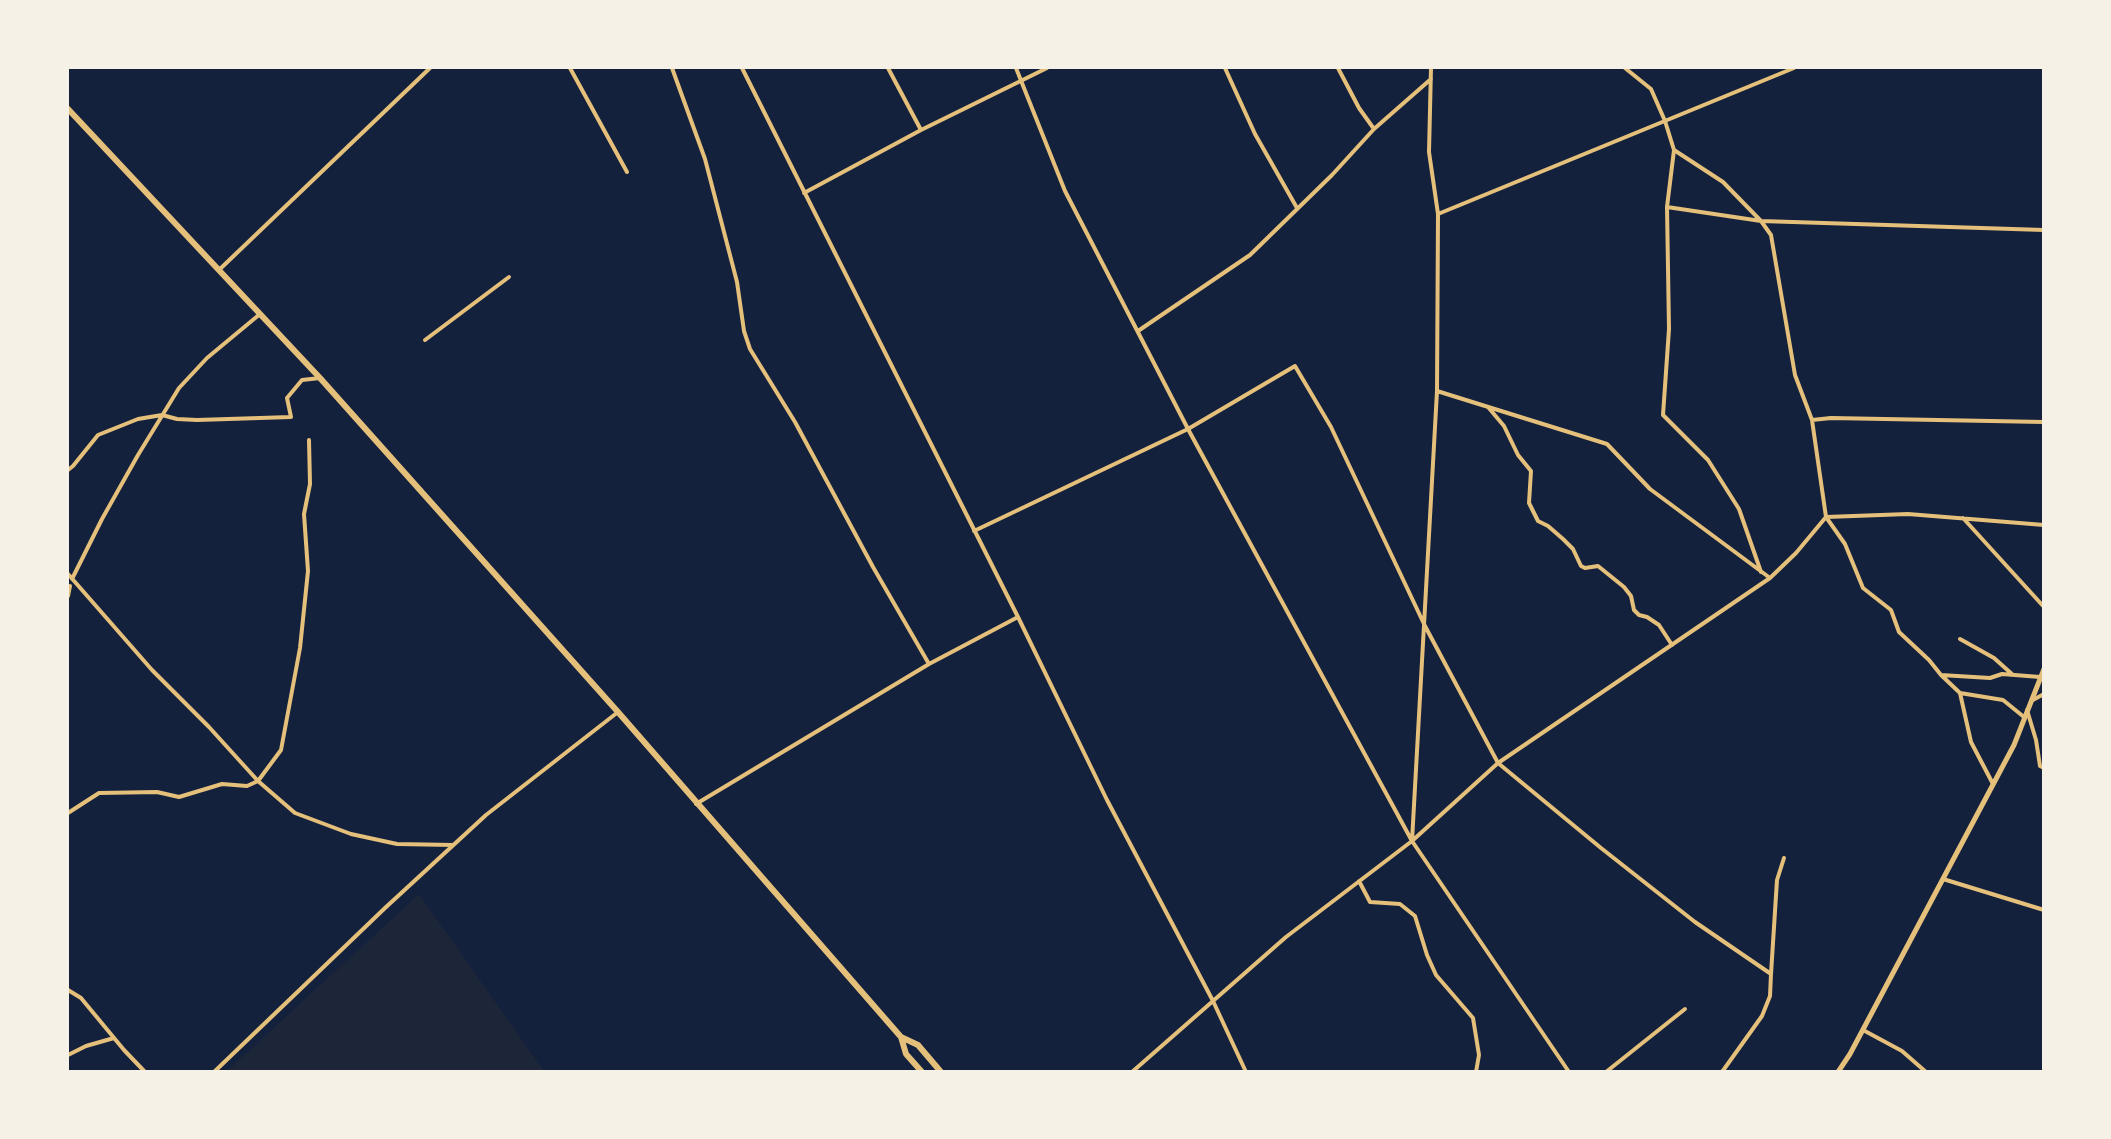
<!DOCTYPE html>
<style>
body{margin:0}
#map{position:relative;width:2111px;height:1139px;overflow:hidden;background:#14213d;font-family:Barlow,sans-serif}
canvas{display:block}
.frame{position:absolute;inset:0;border:69px solid #f6f1e7;pointer-events:none}
</style>
<div id="map">
<canvas width="2111" height="1139"></canvas>
<div class="frame"></div>
</div>
<script>
const c = document.querySelector('canvas').getContext('2d');
c.lineJoin = 'round';
function fill(path, color) { c.fillStyle = color; c.fill(path, 'evenodd'); }
const shape = rows => new Path2D(rows.map(r => 'M' + r).join(''));
function trace(path, color, width, dash) { c.strokeStyle = color; c.lineWidth = width; c.lineCap = dash ? 'butt' : 'round'; c.setLineDash(dash || []); c.stroke(path); }
fill(shape([
 [419,894,544,1071,227,1071]
]), '#1d2539');
trace(shape([
 [570,68,627,172],
 [672,68,705,159,737,282,744,331,750,349,795,422,873,567,929,664],
 [742,68,1018,617,1107,800,1213,1001,1246,1072],
 [888,68,921,130],
 [1016,68,1065,191,1188,429,1412,841],
 [1225,68,1255,134,1297,208],
 [1338,68,1359,108,1374,129],
 [1625,68,1651,89,1665,121,1674,150,1667,207,1669,329,1663,415,1708,460,1739,509,1761,572],
 [1674,150,1723,182,1761,221,2044,230],
 [804,193,921,130,1047,68],
 [1438,214,1794,68],
 [220,269,430,68],
 [1138,331,1250,255,1332,175,1374,129,1431,79],
 [425,340,509,277],
 [1437,391,1607,444,1650,489,1770,578],
 [1488,407,1504,426,1518,455,1531,471,1529,503,1538,521,1548,526,1563,539,1573,549,1581,566,1585,568,1598,566,1624,587,1631,596,1634,610,1639,615,1647,617,1659,625,1672,645],
 [1812,420,1831,418,2044,422],
 [68,470,73,466,98,435,138,419,162,415,177,419,197,420,291,417,287,398,302,380,320,378],
 [1826,517,1845,544,1863,588,1891,610,1899,632,1929,660,1941,675,1960,693,1971,742,1993,784],
 [1826,517,1908,514,2044,525],
 [1963,518,2044,607],
 [974,531,1188,429,1295,366,1331,427,1425,626,1498,763,1601,848,1695,922,1771,974,1770,996,1762,1016,1722,1072],
 [68,574,152,670,209,727,258,781,295,813,351,834,397,844,453,845],
 [72,579,102,519,138,455,179,388,207,358,260,314],
 [68,596,70,586],
 [1960,639,1994,658,2013,675],
 [1941,675,1990,678,2002,674,2040,677],
 [1960,693,2003,700,2024,717],
 [2031,701,2044,694],
 [2027,710,2036,740,2040,766,2044,768],
 [696,804,929,664,1018,617],
 [68,813,99,793,157,792,179,797,222,784,247,786,258,781,281,750,300,648,308,571,304,514,310,484,309,440],
 [1412,841,1498,763,1770,578,1796,553,1826,517,1812,420,1795,375,1771,235,1761,221,1667,207],
 [1412,841,1437,391,1438,214,1429,152,1431,68],
 [1943,879,2044,910],
 [1359,881,1370,902,1400,904,1415,916,1427,955,1436,975,1473,1018,1479,1055,1476,1072],
 [1771,974,1777,880,1784,858],
 [68,990,81,998,124,1050,145,1072],
 [1863,1030,1902,1051,1926,1072],
 [68,1055,86,1046,114,1038],
 [214,1072,385,908,486,815,618,712],
 [1132,1072,1286,937,1412,841,1569,1072],
 [1606,1072,1685,1009]
]), '#e5c07b', 4);
trace(shape([
 [1838,1072,1850,1054,2014,745,2044,669]
]), '#e5c07b', 5);
trace(shape([
 [68,109,320,378,618,712,901,1037,906,1054,922,1072],
 [901,1037,918,1045,941,1072]
]), '#e5c07b', 6);
</script>
